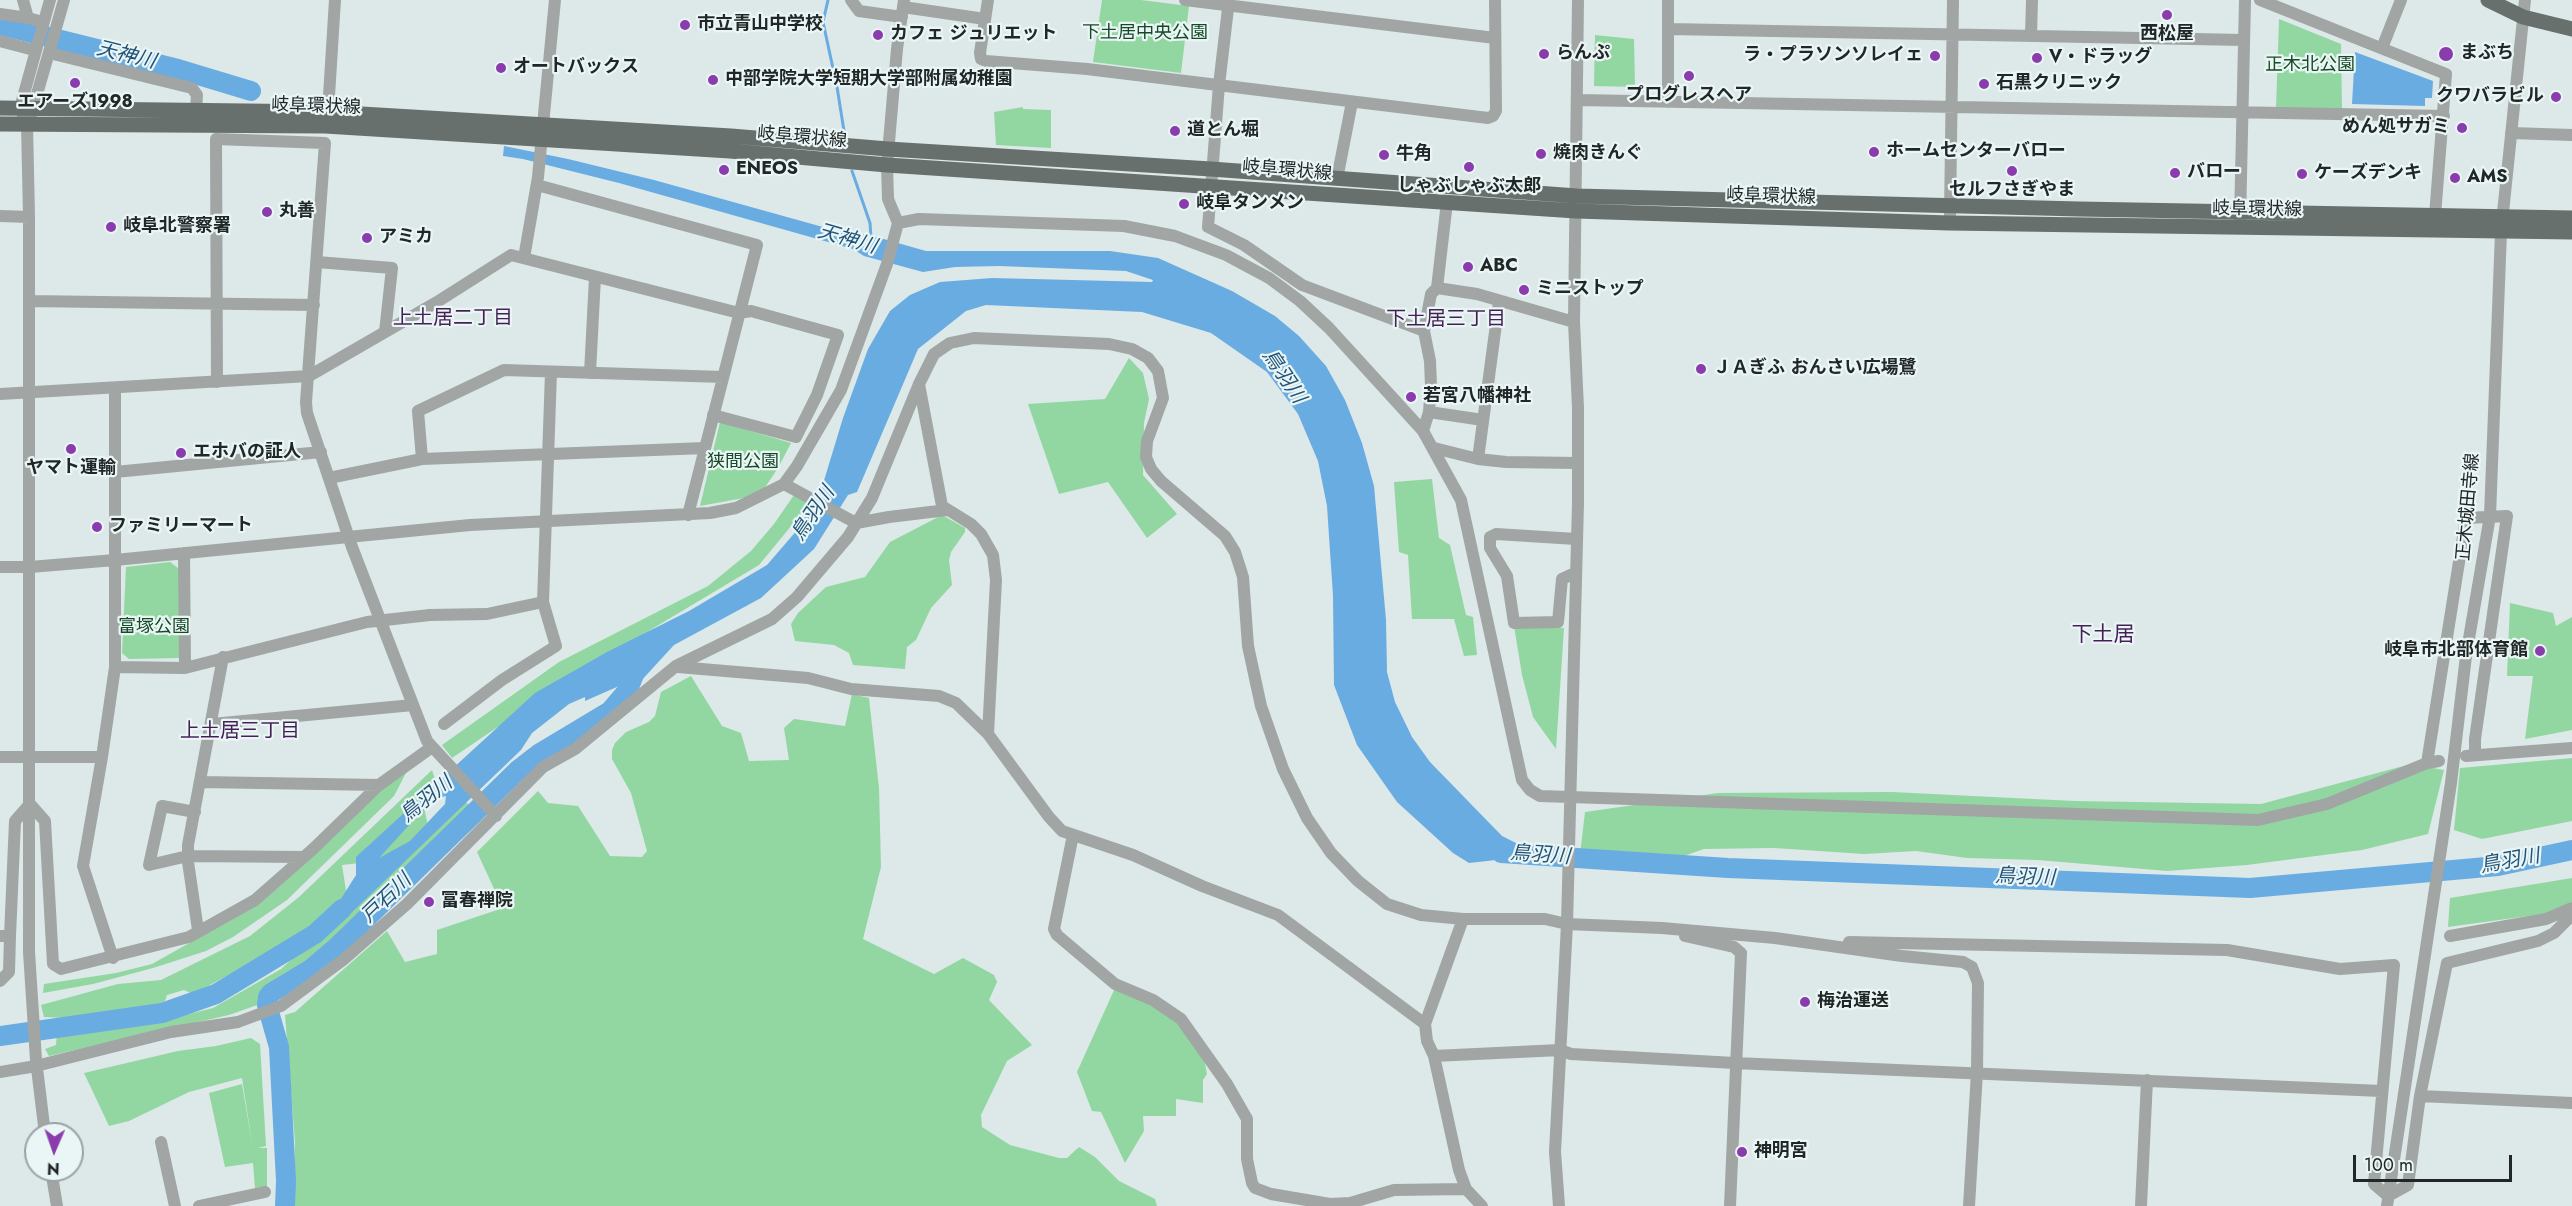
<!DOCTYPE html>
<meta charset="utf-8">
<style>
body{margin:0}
#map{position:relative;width:2572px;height:1206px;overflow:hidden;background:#dde8e8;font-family:Jost,sans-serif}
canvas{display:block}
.north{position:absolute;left:24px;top:1122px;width:60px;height:60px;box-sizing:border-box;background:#eaf5f5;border:2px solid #9aa2a2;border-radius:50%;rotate:182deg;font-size:16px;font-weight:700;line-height:24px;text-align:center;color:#212626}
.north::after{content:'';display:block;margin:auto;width:21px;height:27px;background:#8a3cac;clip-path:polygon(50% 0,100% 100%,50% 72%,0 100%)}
.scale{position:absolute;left:2353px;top:1155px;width:159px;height:27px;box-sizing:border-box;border:3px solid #212626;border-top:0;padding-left:8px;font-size:18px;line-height:21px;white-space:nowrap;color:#212626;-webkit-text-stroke:4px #eaf5f5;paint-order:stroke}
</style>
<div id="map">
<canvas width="2572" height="1206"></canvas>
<div class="north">N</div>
<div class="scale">100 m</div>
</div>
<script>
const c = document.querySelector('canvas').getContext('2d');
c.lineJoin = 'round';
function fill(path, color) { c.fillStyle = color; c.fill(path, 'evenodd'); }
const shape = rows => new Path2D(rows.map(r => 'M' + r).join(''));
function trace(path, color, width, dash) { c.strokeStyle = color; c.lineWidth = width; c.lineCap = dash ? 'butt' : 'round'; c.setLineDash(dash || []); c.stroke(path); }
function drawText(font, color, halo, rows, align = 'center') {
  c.font = font + ' Jost,"Noto Sans JP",sans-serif'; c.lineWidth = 4.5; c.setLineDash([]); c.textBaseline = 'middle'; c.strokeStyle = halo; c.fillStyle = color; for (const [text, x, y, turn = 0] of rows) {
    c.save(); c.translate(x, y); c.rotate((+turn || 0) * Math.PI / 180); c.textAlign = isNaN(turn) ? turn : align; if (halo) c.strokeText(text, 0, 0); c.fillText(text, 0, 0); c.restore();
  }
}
fill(shape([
 [1102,0,1141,0,1189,6,1181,73,1093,62],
 [2279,19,2341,44,2342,109,2276,108],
 [1595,35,1634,39,1635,87,1594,86],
 [1023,107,1023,109,1051,110,1051,148,996,145,994,112],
 [1129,358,1143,373,1149,399,1144,423,1143,475,1177,514,1147,538,1108,482,1059,494,1028,404,1105,399],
 [720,422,791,443,778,468,760,495,700,506],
 [1432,479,1439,538,1450,545,1466,615,1473,617,1477,655,1464,656,1454,619,1412,619,1408,555,1399,552,1394,482],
 [794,495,807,503,801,514,759,565,570,678,452,758,442,745,559,662,708,586,751,551,774,524],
 [942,515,965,528,965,532,951,552,949,560,952,585,931,608,916,640,907,647,905,669,853,665,849,653,834,645,795,641,791,624,798,613,826,587,865,577,890,542],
 [170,562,182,571,185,650,179,658,129,659,122,653,126,567],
 [2510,603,2553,613,2556,626,2572,617,2572,730,2525,739,2533,676,2507,676],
 [1514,626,1564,628,1556,749,1533,717,1522,675],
 [691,676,722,726,741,733,749,761,789,760,784,728,794,719,845,726,852,694,869,698,879,788,881,867,863,939,934,974,963,958,994,975,997,982,989,1000,1032,1045,1007,1061,981,1115,982,1127,1010,1145,1059,1158,1067,1158,1079,1147,1095,1157,1119,1181,1155,1199,1157,1206,294,1206,295,1142,285,1015,295,1012,387,931,405,962,437,954,437,930,503,908,477,852,538,791,548,803,578,806,610,856,642,857,647,851,631,793,612,759,612,750,615,743,626,732,649,722,655,716,661,692],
 [2572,758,2572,821,2482,839,2454,830,2460,768],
 [2411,764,2444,770,2428,834,2362,850,2247,865,2167,871,2038,860,1967,858,1916,851,1864,854,1774,848,1704,849,1681,857,1580,855,1585,812,1718,793,1892,792,2074,801,2261,804],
 [408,769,394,796,287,900,233,937,206,951,153,968,93,984,43,993,44,984,116,973,152,964,223,924,389,780],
 [432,770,435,779,422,798,428,826,407,849,387,860,342,865,347,897,302,936,193,994,184,990,167,995,165,1001,117,1020,44,1017,41,1005,118,984,161,980,250,936,299,897],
 [466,802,483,819,354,938,277,998,229,1015,49,1056,45,1049,56,1045,57,1033,69,1031,77,1022,140,1026,213,1008,281,969],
 [2572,878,2572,910,2448,927,2450,898],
 [1115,988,1172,1013,1205,1063,1207,1074,1203,1080,1203,1103,1176,1099,1176,1116,1143,1116,1144,1131,1125,1163,1101,1112,1092,1111,1077,1072],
 [251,1038,260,1044,266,1146,258,1148,267,1148,267,1187,255,1188,253,1163,225,1167,209,1093,242,1084,253,1149,242,1078,189,1092,129,1121,109,1126,84,1073,178,1051,216,1046]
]), '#92d7a1');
fill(shape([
 [2355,52,2433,81,2432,98,2425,98,2425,106,2352,104],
 [504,146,568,159,654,180,830,229,856,235,866,234,926,251,1110,251,1158,258,1232,291,1275,316,1299,336,1326,366,1345,400,1362,443,1374,486,1386,620,1387,672,1395,702,1412,737,1430,762,1502,836,1528,849,1550,854,1469,863,1453,853,1397,802,1357,745,1334,685,1333,596,1327,506,1318,461,1298,414,1267,372,1211,333,1142,312,986,305,966,311,918,349,857,492,848,495,814,549,761,598,674,645,640,682,626,683,585,701,585,697,569,704,532,733,521,750,348,916,322,929,356,875,356,857,535,693,607,652,689,611,767,565,798,529,822,487,843,418,868,349,890,311,910,295,940,282,992,278,1152,282,1153,280,1126,271,999,266,955,267,923,272,864,256,853,249,619,183,523,159,503,156],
 [446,796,445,804,410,841,379,858,420,813,438,798]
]), '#68ace2');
trace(shape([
 [828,0,823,22,837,87,844,131],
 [852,171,870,223,871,238]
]), '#68ace2', 3);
trace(shape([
 [0,25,178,69,251,91],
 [1501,853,1728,868,2250,888,2498,866,2572,850],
 [0,1036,162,1013,216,994,315,934,342,909],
 [285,1206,286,1181,279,1047,267,1005,268,997,271,993,311,969,337,947,518,770,540,753,610,711,628,690,640,659]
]), '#68ace2', 20);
trace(shape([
 [23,0,28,18,43,22],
 [851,0,859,11,902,17],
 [988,0,980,53,981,59,986,61,1087,69,1488,118,1493,116,1496,111,1495,0],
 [1185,0,1495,38],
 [1229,0,1219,85,1208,227,1244,245,1302,285,1424,331],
 [2260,0,2446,74,2435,216],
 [903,7,985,19],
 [0,14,28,18],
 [1669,29,2244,40],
 [2031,36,2032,0],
 [0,41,34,50],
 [2382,48,2401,0],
 [49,53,192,88,197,95,196,109],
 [1578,100,2444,116],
 [1668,102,1668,0],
 [328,112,335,0],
 [31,115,64,0],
 [2511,133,2572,135],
 [1337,179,1352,102],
 [537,185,757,245,688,515],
 [1950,215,1953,0],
 [0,216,29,217],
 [2240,221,2245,0],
 [898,223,919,219,1124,226,1175,236,1226,255,1269,278,1300,301,1329,328,1423,431,1461,500,1522,780,1530,790,1540,796,2258,820,2327,804,2427,763,2439,761],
 [524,258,538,177,555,0],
 [317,262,392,268,385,332],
 [1437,288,1477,294,1574,322],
 [29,301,314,305],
 [590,373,595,277],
 [217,382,216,139,325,143,306,402,307,413,352,547,427,741,496,816],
 [919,384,942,506,971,524,981,534,993,555,996,580,988,734],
 [0,394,309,376,437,302,511,255,739,313,751,311,838,335,817,395,796,437,713,415],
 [1429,412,1483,420],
 [1423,431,1429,412,1431,386,1430,361,1424,331,1431,294,1437,288,1447,202],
 [1434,448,1478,459,1506,462,1578,463],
 [422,459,418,411,504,370,723,377],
 [1478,459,1499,302],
 [115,472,321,452],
 [329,478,422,459,705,448],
 [784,484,856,523,889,517,947,510],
 [184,553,185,668],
 [0,567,30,567,115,560,470,525,710,513,736,508,784,484,797,466,841,390,887,264,898,223,888,199,887,165,897,49,904,0],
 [1575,573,1562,579,1558,622,1514,623,1507,576,1490,548,1490,537,1496,534,1576,539],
 [115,667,185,668,367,622,430,615,487,614,543,602],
 [678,667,808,678,851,689,939,696,956,703,988,734,1049,817,1062,831,1133,855,1202,886,1278,915,1425,1024],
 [212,724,413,705],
 [444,724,502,680,556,646,543,602,551,372],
 [2466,756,2572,748],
 [0,757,102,757],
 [2427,763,2466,518,2507,516,2475,739,2475,755],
 [201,782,379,785],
 [195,812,162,806,149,865,188,856,303,857],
 [1073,835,1054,929,1057,935,1115,984,1153,1000,1181,1019,1227,1084,1247,1119,1247,1159,1252,1183,1255,1188,1271,1194,1330,1204,1350,1203,1394,1190,1466,1189],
 [1463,919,1425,1024,1427,1041,1434,1056,1459,1170,1466,1189,1482,1206],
 [198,930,188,862,188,845,223,657],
 [0,936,10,936,15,821,30,804,45,821,53,964,61,969,189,937,255,900,313,849,379,785,432,747],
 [1685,936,1734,947,1741,953,1730,1206],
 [2450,936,2546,919,2572,908],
 [1849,942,2227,950,2340,969,2394,965,2374,1184,2388,1196,2408,1185,2420,1096,2447,963,2538,941,2554,933,2572,915],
 [113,958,83,866,102,757,115,667,115,389],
 [0,981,9,972,10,936],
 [1434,1056,1560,1050,1571,1054,1735,1063,2381,1091],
 [0,1072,36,1066,171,1032,238,1022,281,1006,343,960,407,904,543,767,575,749,676,666,772,619,797,597,848,537,872,498,919,384,934,354,950,343,974,338,1109,344,1132,349,1148,358,1158,371,1163,398,1147,441,1146,457,1151,469,1161,481,1225,536,1235,552,1243,577,1248,646,1261,706,1283,769,1307,818,1331,853,1358,881,1387,904,1421,915,1463,919,1545,919,1567,924,1662,928,1775,938,1902,956,1963,962,1972,967,1978,983,1977,1072,1969,1206],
 [2420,1096,2572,1103],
 [45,1134,36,1060,29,952,29,217,27,124,20,108,50,0],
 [161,1142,175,1206],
 [51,1170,57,1206],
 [199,1206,265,1192],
 [1559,1206,1555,1152,1567,924,1578,503,1578,408,1574,322,1578,0],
 [2141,1206,2147,1080],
 [2387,1206,2451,783,2466,656,2490,516,2501,232,2525,0]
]), '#a1a5a4', 12);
trace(shape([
 [2488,0,2523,17,2572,29],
 [0,108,328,112,731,136,888,149,1211,169,1577,196,2079,209,2572,218],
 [0,124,325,126,730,151,887,165,1576,211,1949,223,2572,232]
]), '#68706d', 15);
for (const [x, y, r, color] of [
 [2167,15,6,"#8a3cac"],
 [685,25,6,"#8a3cac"],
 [878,35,6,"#8a3cac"],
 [1544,54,6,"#8a3cac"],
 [2446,54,8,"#8a3cac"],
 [1935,56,6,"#8a3cac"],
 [2037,58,6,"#8a3cac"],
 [501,68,6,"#8a3cac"],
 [1689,76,6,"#8a3cac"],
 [713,80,6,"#8a3cac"],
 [75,83,6,"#8a3cac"],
 [1984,84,6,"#8a3cac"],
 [2556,97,6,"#8a3cac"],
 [2462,128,6,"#8a3cac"],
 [1175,131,6,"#8a3cac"],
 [1874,152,6,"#8a3cac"],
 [1541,154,6,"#8a3cac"],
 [1384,155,6,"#8a3cac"],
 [1469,167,6,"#8a3cac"],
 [724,170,6,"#8a3cac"],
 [2012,171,6,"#8a3cac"],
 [2175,173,6,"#8a3cac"],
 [2302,174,6,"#8a3cac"],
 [2455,178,6,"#8a3cac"],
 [1184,204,6,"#8a3cac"],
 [267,212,6,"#8a3cac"],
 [111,227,6,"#8a3cac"],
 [367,238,6,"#8a3cac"],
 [1468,267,6,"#8a3cac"],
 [1524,290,6,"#8a3cac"],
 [1701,369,6,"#8a3cac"],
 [1411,397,6,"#8a3cac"],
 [71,449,6,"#8a3cac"],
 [181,453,6,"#8a3cac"],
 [97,527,6,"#8a3cac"],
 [2540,651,6,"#8a3cac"],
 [429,902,6,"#8a3cac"],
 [1805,1002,6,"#8a3cac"],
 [1742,1152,6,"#8a3cac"]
]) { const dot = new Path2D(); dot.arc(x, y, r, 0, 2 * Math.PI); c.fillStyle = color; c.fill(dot); trace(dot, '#eaf5f5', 2); }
drawText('bold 18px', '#212626', '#eaf5f5', [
 ["市立青山中学校",697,25],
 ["カフェ ジュリエット",890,35],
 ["西松屋",2167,35,"center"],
 ["らんぷ",1556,54],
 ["まぶち",2460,54],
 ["ラ・プラソンソレイェ",1923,56,"right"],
 ["V・ドラッグ",2049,58],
 ["オートバックス",513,68],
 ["中部学院大学短期大学部附属幼稚園",725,80],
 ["石黒クリニック",1996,84],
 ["プログレスヘア",1689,96,"center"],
 ["クワバラビル",2544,97,"right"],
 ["エアーズ1998",75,103,"center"],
 ["めん処サガミ",2450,128,"right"],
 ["道とん堀",1187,131],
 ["ホームセンターバロー",1886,152],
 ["焼肉きんぐ",1553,154],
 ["牛角",1396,155],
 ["ENEOS",736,170],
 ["バロー",2187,173],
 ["ケーズデンキ",2314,174],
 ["AMS",2467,178],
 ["しゃぶしゃぶ太郎",1469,187,"center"],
 ["セルフさぎやま",2012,191,"center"],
 ["岐阜タンメン",1196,204],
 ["丸善",279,212],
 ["岐阜北警察署",123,227],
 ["アミカ",379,238],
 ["ABC",1480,267],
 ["ミニストップ",1536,290],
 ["ＪＡぎふ おんさい広場鷺",1713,369],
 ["若宮八幡神社",1423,397],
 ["エホバの証人",193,453],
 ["ヤマト運輸",71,469,"center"],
 ["ファミリーマート",109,527],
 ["岐阜市北部体育館",2528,651,"right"],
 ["冨春禅院",441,902],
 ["梅治運送",1817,1002],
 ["神明宮",1754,1152]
], 'left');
drawText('18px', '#164925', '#eaf5f5', [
 ["下土居中央公園",1145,34],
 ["正木北公園",2310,66],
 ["狭間公園",743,463],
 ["富塚公園",154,628]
]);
drawText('18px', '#212626', '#eaf5f5', [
 ["岐阜環状線",316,107,2],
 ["岐阜環状線",802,138,5],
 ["岐阜環状線",1287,171,5],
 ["岐阜環状線",1771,197,2],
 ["岐阜環状線",2257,210,1],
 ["正木城田寺線",2469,507,-85]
]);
drawText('italic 20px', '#225479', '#eaf5f5', [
 ["天神川",126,56,14],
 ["天神川",847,240,16],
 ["鳥羽川",1283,377,56],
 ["鳥羽川",814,514,-56],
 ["鳥羽川",427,800,-39],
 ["鳥羽川",1540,856,4],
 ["鳥羽川",2510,862,-10],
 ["鳥羽川",2025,878,2],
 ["戸石川",387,899,-44]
]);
drawText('20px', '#441f55', '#eaf5f5', [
 ["上土居二丁目",453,319],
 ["下土居三丁目",1446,320],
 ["上土居三丁目",240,732]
]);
drawText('21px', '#441f55', '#eaf5f5', [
 ["下土居",2103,636]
]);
</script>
